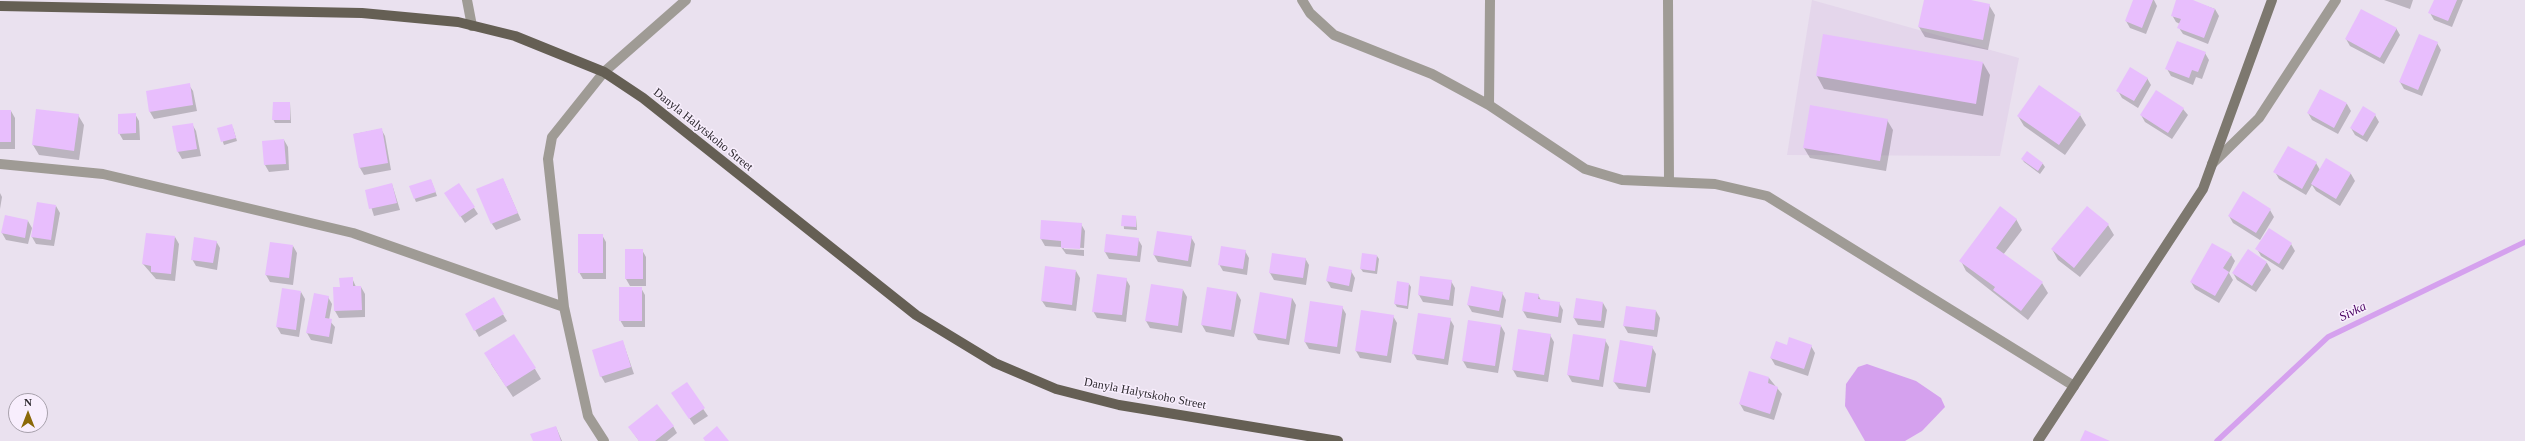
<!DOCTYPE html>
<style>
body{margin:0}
#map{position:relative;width:2525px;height:441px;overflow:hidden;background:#eae1ef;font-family:"Times New Roman",serif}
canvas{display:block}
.north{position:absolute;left:8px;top:393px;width:40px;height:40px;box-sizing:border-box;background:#f8eefd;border:1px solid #a7a0ab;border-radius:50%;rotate:0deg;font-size:11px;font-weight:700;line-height:16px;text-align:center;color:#2e2a30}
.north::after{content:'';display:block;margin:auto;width:14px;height:18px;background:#8b6909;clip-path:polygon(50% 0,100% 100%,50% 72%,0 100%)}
</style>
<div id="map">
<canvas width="2525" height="441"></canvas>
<div class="north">N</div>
</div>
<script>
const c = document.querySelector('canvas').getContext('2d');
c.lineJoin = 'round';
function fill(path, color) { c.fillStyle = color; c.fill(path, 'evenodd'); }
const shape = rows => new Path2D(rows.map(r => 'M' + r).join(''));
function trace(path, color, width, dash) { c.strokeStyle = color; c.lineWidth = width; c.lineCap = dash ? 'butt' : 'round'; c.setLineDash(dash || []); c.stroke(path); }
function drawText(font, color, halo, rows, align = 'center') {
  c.font = font + ' "Times New Roman",serif'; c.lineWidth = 3; c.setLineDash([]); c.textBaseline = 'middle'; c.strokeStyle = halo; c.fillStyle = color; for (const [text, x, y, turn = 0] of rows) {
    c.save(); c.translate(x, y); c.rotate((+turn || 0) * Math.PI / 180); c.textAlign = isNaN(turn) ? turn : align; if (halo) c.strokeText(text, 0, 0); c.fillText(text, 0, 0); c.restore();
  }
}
fill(shape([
 [1812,0,2019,58,2000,156,1787,155]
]), '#e4d6eb');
fill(shape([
 [1867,364,1916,381,1941,398,1945,407,1922,431,1905,441,1865,441,1845,406,1846,384,1858,367]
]), '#d5a1ee');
fill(shape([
 [1925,0,1966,0,1989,5,1995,15,1988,50,1925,37,1919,27],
 [2134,0,2154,0,2157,6,2146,34,2130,28,2126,21],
 [2178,0,2190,0,2215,9,2219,16,2208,44,2183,34,2179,28,2180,24,2176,22,2172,15],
 [2384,0,2413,0,2410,9],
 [2435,0,2463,0,2452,27,2434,20,2430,13],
 [2396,28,2400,35,2384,64,2350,46,2346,39],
 [2437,43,2441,50,2422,96,2404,89,2400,82],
 [2205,53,2209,60,2202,79,2196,77,2193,85,2171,76,2167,69],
 [1983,63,1990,75,1983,116,1824,89,1817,76],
 [2147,78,2151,85,2138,108,2122,98,2118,91],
 [189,85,193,91,197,111,154,119,150,112,147,92],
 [2320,90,2347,104,2351,111,2338,134,2312,120,2308,113],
 [290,103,291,123,275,123,273,119],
 [2183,109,2188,115,2172,139,2145,122,2141,115],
 [37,110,78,115,84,125,79,160,39,155,33,145],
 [0,111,11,111,15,118,15,149,0,149],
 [135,114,139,121,140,140,123,140,119,133],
 [2080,115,2086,125,2065,155,2024,126,2018,116],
 [2375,115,2379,122,2367,142,2355,135,2351,128],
 [1887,120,1893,130,1886,171,1810,158,1804,148],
 [192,124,196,131,201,156,182,159,178,152,173,127],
 [218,128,233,128,237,141,224,145],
 [381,129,385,136,391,170,364,175,360,168,354,134],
 [284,140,288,147,289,170,269,172,265,165],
 [2027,153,2043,164,2045,167,2040,174,2024,162,2022,159],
 [2327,160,2351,174,2355,181,2340,206,2316,191,2312,185,2306,195,2279,179,2275,172,2316,163,2320,170],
 [503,179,521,220,496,230,492,224],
 [431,180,437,196,416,202,410,187],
 [392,184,400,210,374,216,366,191],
 [459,185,478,214,465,223,450,200],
 [0,193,2,197,0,209],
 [56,206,60,213,54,246,36,244,32,237],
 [2087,207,2108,225,2114,235,2080,277,2058,260,2052,249],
 [2270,210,2274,217,2260,240,2233,223,2229,216],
 [1123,216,1136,217,1137,230,1124,229],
 [2016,219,2022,230,2003,255,2042,283,2048,293,2028,320,1966,271,1961,261],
 [28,221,32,228,28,244,6,240,2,233],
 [1042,221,1081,224,1085,231,1084,248,1064,247,1064,249,1084,250,1084,256,1066,254,1061,247,1045,246,1041,239],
 [602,235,606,242,606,279,583,279,579,272],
 [175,237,179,244,175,281,156,279,143,264],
 [1191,237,1195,244,1191,267,1158,262,1154,255],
 [1138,239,1142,246,1140,262,1109,259,1105,252],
 [216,241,220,248,217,270,196,266,192,259],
 [2291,244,2295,251,2283,270,2261,256,2257,249],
 [293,246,297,253,293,285,270,282,266,275],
 [642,250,646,257,646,286,630,286,626,279],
 [1245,251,1249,258,1247,275,1223,271,1219,264],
 [2248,251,2267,263,2271,270,2256,292,2237,280,2233,273],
 [2231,255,2235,261,2229,273,2233,280,2219,303,2195,289,2191,282],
 [1377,256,1379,259,1377,274,1363,272,1361,269],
 [1305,258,1309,265,1306,285,1274,280,1270,273],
 [1076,271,1080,278,1076,311,1046,307,1042,301],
 [1351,271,1355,278,1352,292,1331,288,1327,281],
 [1421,277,1451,281,1455,288,1453,306,1423,302,1419,295],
 [352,278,356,287,361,287,365,294,365,317,339,318,335,311,341,288],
 [1126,279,1130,286,1126,322,1097,318,1093,311],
 [1409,284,1411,287,1408,309,1397,307,1395,304],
 [1472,287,1502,293,1506,300,1503,318,1472,312,1468,305],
 [641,288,645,295,645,327,624,327,620,320],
 [1208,288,1237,293,1241,300,1234,337,1206,332,1202,325],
 [1183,290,1187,297,1182,333,1150,328,1146,321],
 [301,292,305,299,299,337,281,334,277,327],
 [1538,295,1541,300,1559,303,1563,310,1561,323,1527,318,1523,311],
 [328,297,332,304,329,320,335,327,332,344,311,340,307,333],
 [493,298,507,321,479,337,466,314],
 [1292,298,1296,305,1289,345,1258,340,1254,333],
 [1603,303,1607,310,1604,328,1578,325,1574,318],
 [1342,307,1346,314,1340,354,1309,349,1305,342],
 [1656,311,1660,318,1657,337,1628,333,1624,326],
 [1393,316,1397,323,1391,363,1360,358,1356,351],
 [1450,319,1454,326,1448,365,1417,360,1413,353],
 [1501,326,1505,333,1498,373,1467,368,1463,361],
 [1550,335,1554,342,1548,382,1517,377,1513,370],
 [1605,340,1609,347,1603,387,1572,382,1568,375],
 [623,342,634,374,605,383,601,376],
 [1787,346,1811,346,1815,353,1808,376,1775,365,1771,358],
 [1652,347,1656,354,1650,393,1619,389,1614,382],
 [491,364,535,369,541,379,513,397],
 [1750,372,1769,378,1782,394,1774,420,1744,411,1740,404],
 [686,384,708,416,694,425,677,400],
 [673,426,677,433,667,441,639,441,629,427],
 [556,427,562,441,534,441]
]), '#0003');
trace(shape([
 [2217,441,2328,337,2525,242]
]), '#d5a1ee', 5.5);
fill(shape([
 [1924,0,1971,0,1990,4,1983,40,1918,27],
 [2133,0,2153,0,2142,28,2125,21],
 [2176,0,2193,0,2215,9,2204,38,2177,28,2181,19,2171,16],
 [2434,0,2457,0,2448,21,2428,13],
 [2361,9,2397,28,2380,58,2345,39],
 [1823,34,1983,62,1976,104,1816,76],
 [2419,34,2438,42,2418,90,2399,82],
 [2177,41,2206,52,2198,72,2192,70,2189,78,2165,69],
 [2130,67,2148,78,2134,101,2116,91],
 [190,83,193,105,149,112,146,91],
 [2039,85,2081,114,2059,145,2017,116],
 [2320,89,2347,103,2334,128,2307,113],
 [2156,90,2184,108,2168,133,2140,115],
 [273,102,290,102,290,120,272,120],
 [1810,105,1888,119,1880,161,1803,148],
 [2363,106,2376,114,2363,136,2350,128],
 [36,109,79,114,74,151,32,145],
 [0,110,11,110,11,142,0,142],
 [136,113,136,133,118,134,118,114],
 [193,123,197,149,177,152,172,126],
 [232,124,236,138,221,142,217,128],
 [382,128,388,163,359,168,353,134],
 [284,139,286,164,264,165,262,141],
 [2288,146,2317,162,2302,189,2273,172],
 [2027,151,2043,163,2038,171,2021,159],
 [2326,158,2351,173,2336,199,2311,184],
 [503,178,518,213,491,224,476,189],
 [431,179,436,192,414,199,409,186],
 [392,183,397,203,369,209,365,190],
 [459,183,475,207,460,217,444,193],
 [2243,191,2271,209,2256,233,2228,216],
 [37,202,56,205,51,240,31,237],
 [2000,206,2017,219,1996,248,2043,282,2021,311,1993,290,1995,287,1959,261],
 [2087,206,2109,224,2074,268,2051,249],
 [5,215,28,220,25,238,1,233],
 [1122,215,1136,216,1136,227,1121,226],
 [1041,220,1082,223,1080,249,1061,248,1061,241,1040,239],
 [2269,228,2292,243,2279,264,2255,249],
 [1157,231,1192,236,1188,261,1153,255],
 [146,233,175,236,171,274,151,272,151,266,142,264],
 [578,234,603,234,603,273,578,273],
 [1106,234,1139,238,1137,256,1104,252],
 [194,237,217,241,213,263,191,260],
 [270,242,293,245,289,278,265,275],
 [2212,243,2232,254,2223,268,2229,272,2215,296,2190,282],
 [1221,246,1246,250,1243,269,1218,265],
 [625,249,643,249,643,279,625,279],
 [2248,249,2267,262,2252,286,2232,273],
 [1272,253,1306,258,1303,278,1269,273],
 [1362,253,1377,255,1375,271,1360,269],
 [1045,266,1076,270,1072,305,1041,301],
 [1329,266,1352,270,1349,286,1326,281],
 [1097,274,1127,278,1122,315,1092,312],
 [1420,276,1452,280,1449,300,1418,295],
 [353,277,353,286,361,286,362,310,334,311,333,287,340,287,339,278],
 [1397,281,1409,283,1407,306,1394,304],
 [1151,284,1183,289,1178,326,1145,321],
 [1471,286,1503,292,1499,311,1467,305],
 [619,287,642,287,642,321,619,321],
 [1207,287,1237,292,1231,330,1201,325],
 [282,288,301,291,296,330,276,327],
 [1260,292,1292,298,1286,339,1253,333],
 [1525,292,1539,294,1538,299,1560,302,1558,317,1522,311],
 [314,293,329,296,325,318,332,319,329,337,306,333],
 [494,297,504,314,474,331,465,314],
 [1576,298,1603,302,1601,321,1573,318],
 [1310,301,1343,306,1337,347,1304,342],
 [1626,306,1656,310,1654,330,1623,326],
 [1361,310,1394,315,1387,356,1355,351],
 [1418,313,1451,318,1444,359,1412,354],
 [1468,320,1501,325,1495,366,1462,361],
 [1518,329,1551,334,1544,375,1512,370],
 [514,334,536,368,506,387,484,353],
 [1573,334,1606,339,1599,380,1567,375],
 [1789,337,1812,345,1804,369,1770,358,1776,341,1787,345],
 [623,340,631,367,600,377,592,350],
 [1620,340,1653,346,1646,387,1613,382],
 [1749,371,1769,377,1768,383,1778,387,1770,414,1739,404],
 [687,382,705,408,689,419,671,393],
 [657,404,674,426,655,441,639,441,628,427],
 [556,426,561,441,533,441,530,434],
 [717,426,729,441,705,441,703,438],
 [2085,430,2110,441,2080,441]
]), '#e8befd');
trace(shape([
 [467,0,472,26],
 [1302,0,1310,13,1334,35,1432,74,1489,105,1585,169,1622,180,1715,184,1767,196,2074,386],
 [1668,0,1669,182],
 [1489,105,1490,0],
 [0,164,103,174,353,233,564,307],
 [2212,164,2259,118,2336,0],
 [604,441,588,416,564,307,548,159,552,137,604,72,686,0]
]), '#9f9b95', 10);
trace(shape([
 [2038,441,2203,189,2272,0]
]), '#7d786f', 10);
trace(shape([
 [0,6,362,13,458,22,515,36,604,72,643,98,916,315,995,363,1056,389,1119,405,1338,441]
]), '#655f54', 10);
drawText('12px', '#2e2a30', '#f8eefd', [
 ["Danyla Halytskoho Street",703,130,39],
 ["Danyla Halytskoho Street",1145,394,11]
]);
drawText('italic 13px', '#4b0463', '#f8eefd', [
 ["Sivka",2353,312,-26]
]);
</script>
